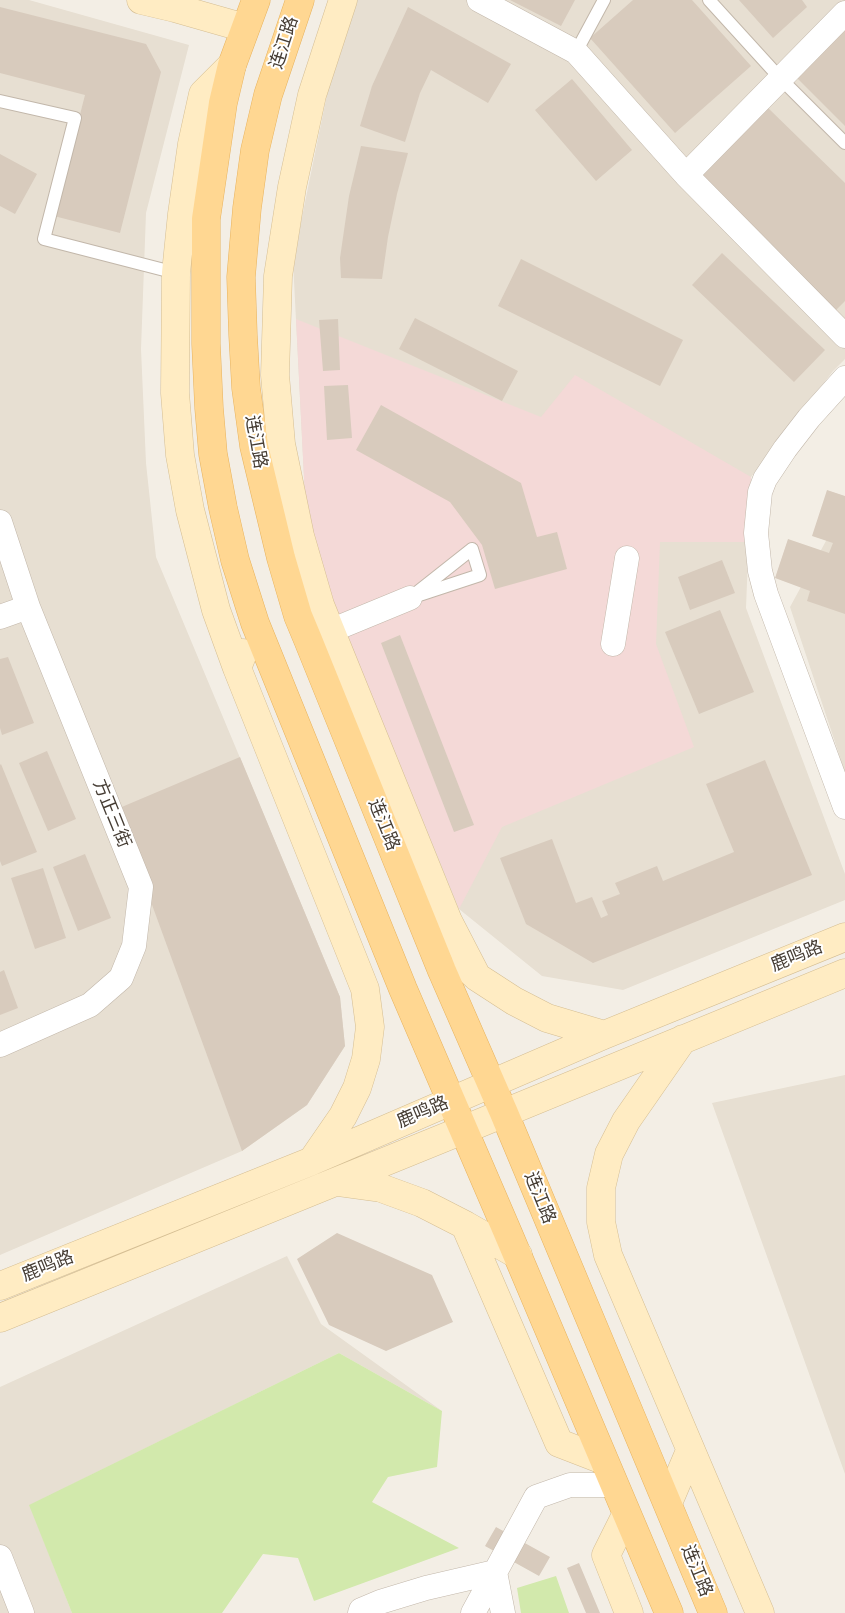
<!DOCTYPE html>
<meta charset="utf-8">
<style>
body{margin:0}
canvas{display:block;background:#f3eee5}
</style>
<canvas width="845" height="1613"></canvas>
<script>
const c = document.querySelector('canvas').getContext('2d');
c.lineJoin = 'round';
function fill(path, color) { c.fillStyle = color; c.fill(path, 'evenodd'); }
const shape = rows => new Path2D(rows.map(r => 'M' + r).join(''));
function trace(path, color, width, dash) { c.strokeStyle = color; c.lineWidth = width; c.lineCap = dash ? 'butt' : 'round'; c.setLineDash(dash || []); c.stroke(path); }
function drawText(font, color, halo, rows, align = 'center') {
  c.font = font + ' "Sofia Sans Condensed","Noto Sans SC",sans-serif'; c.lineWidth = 4; c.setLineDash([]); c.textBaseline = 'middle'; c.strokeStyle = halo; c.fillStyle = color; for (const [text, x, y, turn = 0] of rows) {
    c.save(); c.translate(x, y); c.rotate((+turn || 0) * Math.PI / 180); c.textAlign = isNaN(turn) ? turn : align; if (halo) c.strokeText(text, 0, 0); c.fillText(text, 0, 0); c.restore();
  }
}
fill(shape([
 [0,0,29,0,189,45,146,213,141,349,146,463,156,557,340,997,345,1046,307,1105,242,1151,0,1255],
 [356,0,845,0,845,359,833,371,751,477,746,608,845,874,845,900,623,990,542,976,459,909,307,537,293,261,339,36],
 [845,506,845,772,790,607],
 [845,1075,845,1474,712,1103],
 [287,1256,321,1324,442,1411,339,1353,30,1505,72,1613,0,1613,0,1387]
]), '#e7dfd2');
fill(shape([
 [296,319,541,417,575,375,751,477,748,542,660,542,656,644,694,747,502,827,459,909,307,537]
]), '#f4d9d7');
fill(shape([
 [339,1353,442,1411,437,1467,388,1477,372,1502,459,1548,314,1601,298,1558,263,1554,222,1613,72,1613,29,1505],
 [556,1576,569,1613,521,1613,517,1588]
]), '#d2e9ac');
fill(shape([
 [510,0,575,0,561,26],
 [633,0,692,0,751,66,675,133,590,38],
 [739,0,802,0,807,7,773,38],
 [0,7,146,44,161,72,120,233,54,216,85,95,0,73],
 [408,7,511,64,488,103,431,70,420,93,405,142,360,126,372,86],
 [845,24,845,126,794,75],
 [572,79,632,150,596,181,535,110],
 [766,106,845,183,845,301,836,310,698,175],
 [361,146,408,153,397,194,388,237,382,279,341,278,340,258,349,196],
 [0,154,37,174,15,214,0,206],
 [722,253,825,350,794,382,692,285],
 [521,259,683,340,660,386,498,306],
 [415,318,518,371,502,401,399,349],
 [338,319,340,370,323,371,319,320],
 [348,385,352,438,327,440,324,386],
 [381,405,521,483,537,537,557,532,567,569,495,589,482,545,450,502,356,450],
 [827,490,845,496,845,614,807,601,810,591,775,578,788,539,829,553,833,543,812,536],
 [722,560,735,593,690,610,678,577],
 [720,610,754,692,699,714,665,632],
 [400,635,474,825,454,832,381,643],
 [8,657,34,723,2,735,0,728,0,659],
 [47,751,76,819,48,831,19,763],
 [240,757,340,997,345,1046,307,1105,242,1151,117,809],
 [765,760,812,875,593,963,526,924,500,858,552,839,576,903,592,897,601,918,608,915,602,901,620,894,615,883,657,866,663,881,734,852,706,784],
 [1,764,37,852,2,866,0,861,0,765],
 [85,854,111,918,78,931,53,867],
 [43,868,66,938,35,949,11,878],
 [4,970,18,1008,0,1015,0,972],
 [337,1233,432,1275,453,1322,386,1351,329,1325,297,1259],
 [496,1527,550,1557,539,1576,485,1546],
 [579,1563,600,1613,586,1613,567,1568]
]), '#d8cbbd');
const lane = shape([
 [709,0,780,78,845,143],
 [576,52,604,0],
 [0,101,75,118,44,239,176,273],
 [472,549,480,575,410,598,472,549]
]);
const street = shape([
 [479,0,576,52,686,175,845,336],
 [686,175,845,13],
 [845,378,809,418,785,449,765,479,760,492,756,533,760,571,766,594,845,807],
 [0,522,28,607,141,887,134,946,121,978,90,1005,0,1045],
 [0,617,28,607],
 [313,638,410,598],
 [613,644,627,558],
 [0,1557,22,1613],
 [360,1613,361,1610,380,1602,426,1588,495,1572,503,1613],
 [473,1613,536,1497,570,1485,614,1485]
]);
const secondary = shape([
 [141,0,175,8,245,28],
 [343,0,312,95,292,187,278,276,275,375,281,444,300,536,320,605,448,921,477,977],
 [232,65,203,94,192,144,182,214,176,273,175,393,180,455,190,510,216,610,237,668],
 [243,653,237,668,365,989,370,1027,366,1059,357,1088,343,1116,312,1161],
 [464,965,477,977,514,1001,547,1018,604,1035],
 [683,1039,626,1121,609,1154,601,1188,601,1222,608,1255,760,1613],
 [337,1182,381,1188,422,1203,465,1225,518,1255],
 [465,1225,559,1443,603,1460],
 [0,1286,312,1161,604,1035,845,937],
 [0,1318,463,1130,845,973],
 [668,1503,690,1451],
 [626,1515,606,1555,629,1613]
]);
const primary = shape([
 [256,0,232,65,223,103,206,219,206,344,209,408,213,454,223,508,235,560,255,623,403,989,508,1233,669,1613],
 [300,0,268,95,255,150,247,208,241,277,243,335,246,388,254,446,281,558,298,616,308,640,442,971,504,1113,713,1613]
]);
trace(lane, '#c2b7aa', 14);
trace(street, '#c2b7aa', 25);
trace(secondary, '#d5be93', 29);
trace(primary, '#e8b35e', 29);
trace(lane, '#fff', 12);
trace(street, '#fff', 24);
trace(secondary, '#ffecc3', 28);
trace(primary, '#ffd792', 28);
drawText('18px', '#463d34', '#fff', [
 ["连江路",285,43,-72],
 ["连江路",255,442,80],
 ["方正三街",111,814,68],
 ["连江路",383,825,68],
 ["鹿鸣路",797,957,-22],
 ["鹿鸣路",423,1113,-23],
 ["连江路",539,1198,68],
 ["鹿鸣路",48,1267,-22],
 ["连江路",696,1571,68]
]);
</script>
